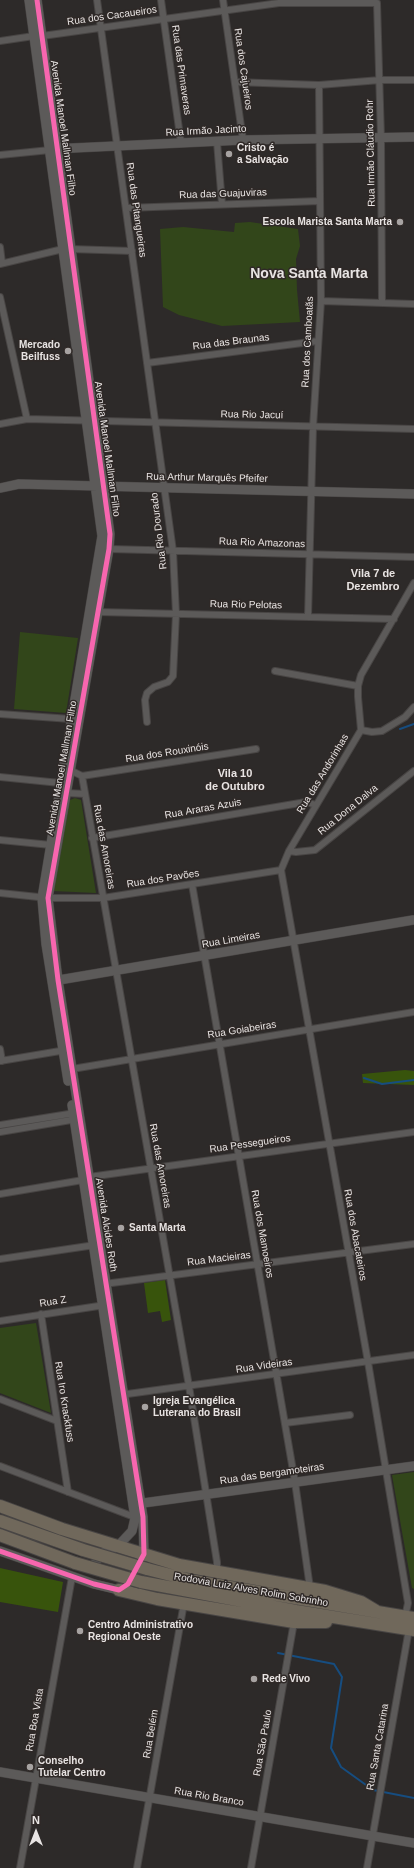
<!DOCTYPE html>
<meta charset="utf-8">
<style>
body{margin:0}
#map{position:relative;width:414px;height:1868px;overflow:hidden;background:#2d2a29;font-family:Helvetica,sans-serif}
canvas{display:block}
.north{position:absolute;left:16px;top:1812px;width:40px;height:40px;-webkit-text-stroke:3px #2f2927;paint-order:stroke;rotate:0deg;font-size:11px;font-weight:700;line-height:16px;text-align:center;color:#e8e4e3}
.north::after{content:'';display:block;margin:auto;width:14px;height:18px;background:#e8e4e3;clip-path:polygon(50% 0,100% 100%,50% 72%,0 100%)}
</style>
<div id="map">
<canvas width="414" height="1868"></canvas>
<div class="north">N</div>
</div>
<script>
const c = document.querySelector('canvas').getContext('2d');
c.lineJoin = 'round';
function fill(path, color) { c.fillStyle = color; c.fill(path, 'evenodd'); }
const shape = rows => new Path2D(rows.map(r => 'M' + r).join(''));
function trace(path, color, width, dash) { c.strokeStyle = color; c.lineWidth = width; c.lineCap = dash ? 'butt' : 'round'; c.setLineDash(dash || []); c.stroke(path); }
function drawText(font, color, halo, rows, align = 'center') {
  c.font = font + ' Helvetica,sans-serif'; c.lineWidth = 3; c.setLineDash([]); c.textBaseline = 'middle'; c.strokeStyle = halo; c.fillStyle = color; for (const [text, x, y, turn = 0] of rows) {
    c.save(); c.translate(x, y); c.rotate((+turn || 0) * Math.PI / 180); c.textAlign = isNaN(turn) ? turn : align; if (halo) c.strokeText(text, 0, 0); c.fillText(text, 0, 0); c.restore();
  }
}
fill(shape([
 [250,222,298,229,300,246,296,259,297,290,300,322,222,326,179,315,163,307,160,229,183,227,234,232,235,223],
 [20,632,78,638,66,713,14,709],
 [75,798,81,800,96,893,53,891,68,805,70,800],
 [36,1323,51,1413,0,1393,0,1328],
 [414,1472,414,1589,412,1588,392,1475]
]), '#32461a');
fill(shape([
 [405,1070,414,1071,414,1085,363,1083,362,1074],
 [165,1280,171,1320,162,1322,160,1311,148,1313,144,1283],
 [0,1568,63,1582,58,1612,0,1602]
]), '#38540c');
trace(shape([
 [400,729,414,724],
 [364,1078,382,1084,414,1080],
 [278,1653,334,1664,342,1677,331,1748,341,1767,373,1790,414,1798]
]), '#164d80', 2);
const street = shape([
 [97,0,173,551,176,614,173,676,168,682,154,687,147,693,145,700,147,722],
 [161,0,181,143],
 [223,0,243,140],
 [42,36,279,3,377,3,381,138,382,303],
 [0,41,34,36],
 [235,82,319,85,380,80,414,80],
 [217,142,222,204],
 [0,155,50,150],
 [126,208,320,201],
 [0,247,2,263],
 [70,249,132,251],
 [0,264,63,249],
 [0,297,27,419],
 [321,301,414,304],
 [147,363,318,341],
 [0,424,27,419,414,429],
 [109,549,414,557],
 [98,612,394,619],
 [308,617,313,427,321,301,319,85],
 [275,671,358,686],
 [0,714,71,719],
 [361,730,372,732,382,731,405,717,414,707],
 [68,769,82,776,189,1386,217,1562,217,1572],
 [82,776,256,749],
 [0,777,60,783],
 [67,793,85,794],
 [92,838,306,802,316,805],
 [0,840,51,845],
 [289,851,296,852,315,850,414,771],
 [281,870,368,1362,408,1603,405,1617],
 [281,870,289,851,361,730,358,697,358,686,361,675,414,583],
 [192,884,295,1482,310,1588],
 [0,893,48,898,103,898,281,870],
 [0,1049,2,1061],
 [0,1061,66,1050],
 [72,1069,414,1012],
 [0,1125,75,1113],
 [0,1132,77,1119],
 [0,1194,83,1180,89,1177,414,1132],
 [0,1259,95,1245],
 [104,1284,414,1244],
 [41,1314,68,1492],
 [0,1321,105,1305],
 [120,1395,414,1355],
 [0,1399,57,1421],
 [285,1423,350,1415],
 [0,1466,137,1518],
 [20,1868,72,1577],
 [137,1868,184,1603],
 [251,1868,294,1622],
 [367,1868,409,1629]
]);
const secondary = shape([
 [29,0,102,536,42,898,46,944,68,1081],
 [52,149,243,140,414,137],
 [0,488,19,484,414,494],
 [53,981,413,920],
 [72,1105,135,1518,132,1531,117,1547,101,1553,93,1567],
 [136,1504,414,1466],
 [0,1551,94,1584,119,1590,128,1584,144,1554,143,1517,58,980,48,898,109,549,110,534,37,0],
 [0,1772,414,1843]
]);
const highway = shape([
 [0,1506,62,1529,179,1565,325,1591,361,1602,376,1611],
 [0,1521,83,1550],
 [0,1535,75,1563],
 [147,1569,194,1581,414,1618],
 [141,1582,296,1611,414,1630],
 [119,1590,157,1599,294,1622,326,1622]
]);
trace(street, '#484544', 8);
trace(secondary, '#484544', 10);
trace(highway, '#484544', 14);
trace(street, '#5c5a59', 6);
trace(secondary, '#5c5a59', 9);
trace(highway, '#70685b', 12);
const highwayBridge = shape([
 [83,1550,147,1569],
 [75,1563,141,1582]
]);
trace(highwayBridge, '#484544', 14, []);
trace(highwayBridge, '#70685b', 12);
trace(shape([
 [0,1551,94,1584,119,1590,128,1584,144,1554,143,1517,58,980,48,898,109,549,110,534,37,0]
]), '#f766af', 5);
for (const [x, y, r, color] of [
 [229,154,4,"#a7a3a2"],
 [400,222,4,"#a7a3a2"],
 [68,351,4,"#a7a3a2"],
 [121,1228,4,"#a7a3a2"],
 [145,1407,4,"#a7a3a2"],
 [80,1631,4,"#a7a3a2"],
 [254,1679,4,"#a7a3a2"],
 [30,1767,4,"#a7a3a2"]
]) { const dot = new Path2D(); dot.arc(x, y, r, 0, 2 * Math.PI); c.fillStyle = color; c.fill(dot); trace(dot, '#2f2927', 1.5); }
drawText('10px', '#e8e4e3', '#2f2927', [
 ["Rua dos Cacaueiros",112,16,-8],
 ["Rua dos Cajueiros",243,69,82],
 ["Rua das Primaveras",181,70,82],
 ["Avenida Manoel Mallman Filho",63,128,82],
 ["Rua Irmão Jacinto",206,131,-3],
 ["Rua Irmão Cláudio Rohr",371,153,-91],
 ["Rua das Guajuviras",223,194,-2],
 ["Rua das Pitangueiras",136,210,82],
 ["Rua das Braunas",231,342,-7],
 ["Rua dos Camboatãs",308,342,-87],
 ["Rua Rio Jacuí",252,415,1],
 ["Avenida Manoel Mallman Filho",107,449,82],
 ["Rua Arthur Marquês Pfeifer",207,478,1],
 ["Rua Rio Dourado",159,531,-97],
 ["Rua Rio Amazonas",262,543,2],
 ["Rua Rio Pelotas",246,605,1],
 ["Rua dos Rouxinóis",167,753,-9],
 ["Avenida Manoel Mallman Filho",62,768,-80],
 ["Rua das Andorinhas",323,774,-59],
 ["Rua Araras Azuis",203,809,-10],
 ["Rua Dona Dalva",348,810,-39],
 ["Rua das Amoreiras",104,847,80],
 ["Rua dos Pavões",163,879,-9],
 ["Rua Limeiras",231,940,-10],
 ["Rua Goiabeiras",242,1030,-9],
 ["Rua Pessegueiros",250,1144,-8],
 ["Rua das Amoreiras",160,1166,80],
 ["Avenida Alcides Roth",106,1225,81],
 ["Rua dos Mamoeiros",262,1234,80],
 ["Rua dos Abacateiros",355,1235,80],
 ["Rua Macieiras",219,1259,-7],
 ["Rua Z",53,1302,-9],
 ["Rua Videiras",264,1366,-8],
 ["Rua Iro Knackfuss",64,1402,81],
 ["Rua das Bergamoteiras",272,1474,-8],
 ["Rodovia Luiz Alves Rolim Sobrinho",251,1590,10],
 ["Rua Boa Vista",35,1720,-80],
 ["Rua Belém",151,1734,-80],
 ["Rua São Paulo",263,1743,-80],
 ["Rua Santa Catarina",378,1747,-80],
 ["Rua Rio Branco",209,1797,10]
]);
drawText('bold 10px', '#e8e4e3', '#2f2927', [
 ["Cristo é",237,148],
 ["a Salvação",237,160],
 ["Escola Marista Santa Marta",392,222,"right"],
 ["Mercado",60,345,"right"],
 ["Beilfuss",60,357,"right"],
 ["Santa Marta",129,1228],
 ["Igreja Evangélica",153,1401],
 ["Luterana do Brasil",153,1413],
 ["Centro Administrativo",88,1625],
 ["Regional Oeste",88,1637],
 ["Rede Vivo",262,1679],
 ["Conselho",38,1761],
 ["Tutelar Centro",38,1773]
], 'left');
drawText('bold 11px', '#e8e4e3', '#2f2927', [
 ["Vila 7 de",373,574],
 ["Dezembro",373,587],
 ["Vila 10",235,774],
 ["de Outubro",235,787]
]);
drawText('bold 14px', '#e8e4e3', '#2f2927', [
 ["Nova Santa Marta",309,274]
]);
</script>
